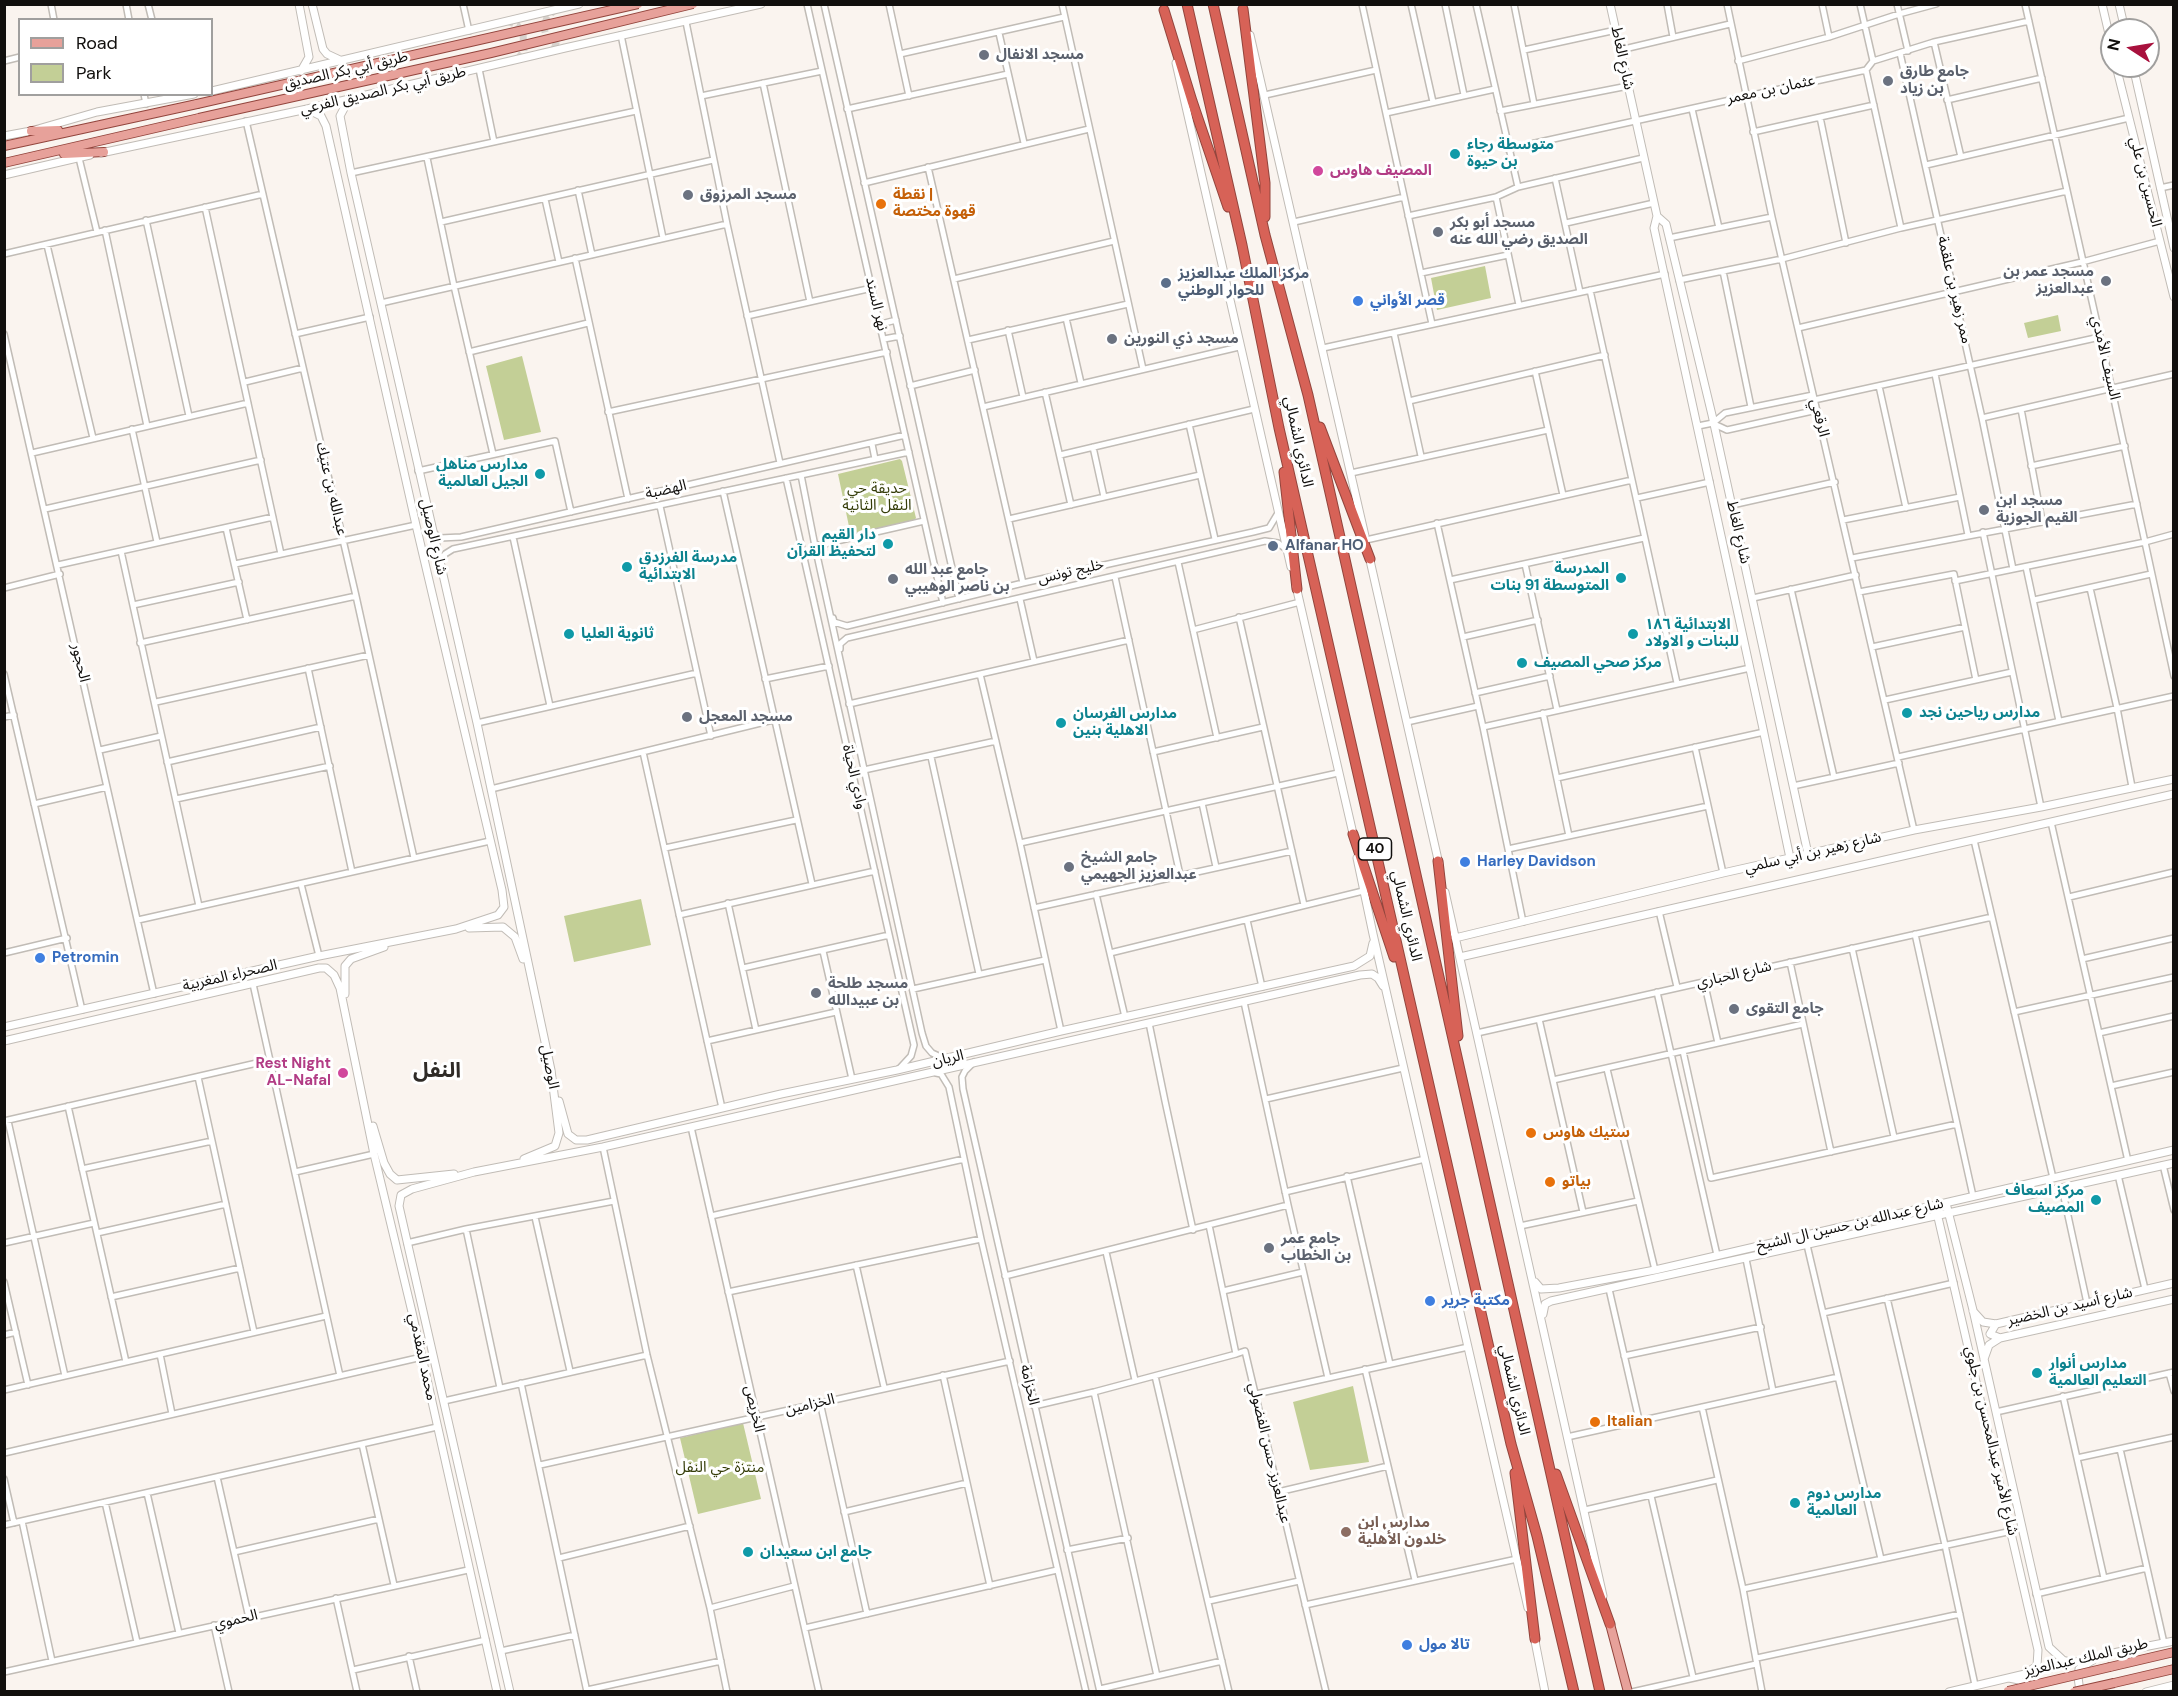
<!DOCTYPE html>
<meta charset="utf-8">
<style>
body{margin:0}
#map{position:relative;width:2178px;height:1696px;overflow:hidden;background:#faf4ef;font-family:"DM Sans",sans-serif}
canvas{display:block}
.frame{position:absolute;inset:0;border:6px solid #110f0d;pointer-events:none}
.legend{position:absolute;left:18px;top:18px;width:195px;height:78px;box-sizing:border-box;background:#fff;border:2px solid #a09f9e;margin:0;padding:8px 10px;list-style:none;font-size:18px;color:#110f0d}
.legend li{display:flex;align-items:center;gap:12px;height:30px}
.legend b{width:30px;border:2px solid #a09f9e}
.north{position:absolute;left:2100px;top:18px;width:60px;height:60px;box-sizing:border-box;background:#fff;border:2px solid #a09f9e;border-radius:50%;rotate:282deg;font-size:16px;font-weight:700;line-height:24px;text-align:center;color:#110f0d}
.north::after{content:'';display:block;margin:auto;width:21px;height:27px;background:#a8113d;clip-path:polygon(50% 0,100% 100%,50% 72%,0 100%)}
</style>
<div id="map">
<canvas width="2178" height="1696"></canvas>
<div class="frame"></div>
<ul class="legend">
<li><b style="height:8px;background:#e7a19a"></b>Road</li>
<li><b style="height:16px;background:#c3cf96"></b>Park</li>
</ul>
<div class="north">N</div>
</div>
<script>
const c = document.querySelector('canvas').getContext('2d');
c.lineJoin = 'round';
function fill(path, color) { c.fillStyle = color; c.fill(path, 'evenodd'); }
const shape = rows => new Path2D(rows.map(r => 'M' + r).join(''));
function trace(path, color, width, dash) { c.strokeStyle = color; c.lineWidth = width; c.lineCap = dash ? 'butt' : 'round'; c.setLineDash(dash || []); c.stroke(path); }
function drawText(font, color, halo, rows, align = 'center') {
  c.font = font + ' "DM Sans","Noto Sans Arabic",sans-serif'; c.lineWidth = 6; c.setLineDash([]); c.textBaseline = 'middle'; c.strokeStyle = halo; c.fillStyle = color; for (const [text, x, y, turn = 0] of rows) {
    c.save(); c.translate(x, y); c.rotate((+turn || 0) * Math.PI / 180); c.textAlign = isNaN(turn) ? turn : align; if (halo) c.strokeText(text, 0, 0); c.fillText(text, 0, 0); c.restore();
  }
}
fill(shape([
 [1485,266,1491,298,1437,310,1431,278],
 [2058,315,2061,331,2028,338,2024,323],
 [522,356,541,432,504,440,486,366],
 [900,459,902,461,916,518,914,521,851,536,838,474],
 [641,899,651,945,574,962,564,916],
 [1353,1386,1369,1462,1310,1470,1293,1402],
 [743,1423,761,1499,698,1514,680,1438]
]), '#c3cf96');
trace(shape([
 [556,9,547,17,544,28,547,39,552,44,565,48],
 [507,21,517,25,523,34,524,51,517,60]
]), '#d7d2cd', 7, [7, 3.5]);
const minor = shape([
 [51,4,54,20],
 [126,4,129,20],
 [148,4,152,20],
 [463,4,469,31],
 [807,4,943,603],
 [824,4,959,599],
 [889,4,909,96],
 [1062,4,1143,369],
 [1362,4,1432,324],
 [1411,4,1433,102],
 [1445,4,1464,95],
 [1476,4,1518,187],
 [1514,4,1534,104],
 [1667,4,1673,37],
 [1727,4,1772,217,1914,830],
 [1822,4,1829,37],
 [1860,4,1873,61],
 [1897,4,1908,51],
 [2025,4,2112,390,2174,676],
 [686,22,727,224,780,463],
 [999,33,1024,143],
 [621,35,663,238],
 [1934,42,1961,157],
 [1524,50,1616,30],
 [1620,50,1730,24],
 [1900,53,1982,418,2013,569],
 [900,54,1064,17],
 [4,61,20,57],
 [1738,61,1829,37,1899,14,1936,4],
 [479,69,494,142],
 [1866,70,1901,228],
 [763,83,810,302],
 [144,94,146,104],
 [1265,95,1376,70],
 [701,96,822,71],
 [1947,100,2042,78],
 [847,109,1008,74],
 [1692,109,1719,228],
 [1500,111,1628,86],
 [1386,113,1495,89],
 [1820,117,1846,243],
 [246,121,356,596,414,858],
 [1753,132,1874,105],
 [1508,149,1866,70,1873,61,1934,42,2029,21],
 [79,158,97,232],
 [427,158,454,286,493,454],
 [1926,165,2129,118],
 [928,167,1023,583],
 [351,173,636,111],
 [1555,178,1580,292],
 [864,183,1089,129],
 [2160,188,2174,185],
 [578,190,592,255],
 [1496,197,1519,305],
 [545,199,559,262],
 [205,207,281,554],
 [1408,216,1496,197,1518,187,1643,158],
 [146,220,189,416],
 [441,222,713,160],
 [1294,222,1404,197],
 [1566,223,1654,203],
 [105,230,147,426],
 [1669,238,1772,217],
 [47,245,93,438],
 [4,254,263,194],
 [575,258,628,499],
 [1723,271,1751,407],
 [1421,273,1508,255],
 [954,279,1114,241],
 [1679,280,1782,259,1901,228,2067,191],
 [1590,290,1677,683],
 [381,303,727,224],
 [747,316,872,288],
 [1066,318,1081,383],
 [881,324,896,320],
 [1798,328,2082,262,2160,241],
 [1008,330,1023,397],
 [1394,333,1421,456],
 [4,334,154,994],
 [295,334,370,317],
 [884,339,900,336],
 [968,340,1128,304],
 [1323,348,1665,274],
 [469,352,588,323],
 [1535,371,1563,495],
 [1935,374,1968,535],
 [245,382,303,368],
 [910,386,975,370],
 [1879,386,1906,508],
 [1045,392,1071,505],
 [1814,400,2100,337],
 [1409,401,1605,355],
 [983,407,1239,347],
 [2021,409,2042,521],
 [608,412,887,352],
 [1982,418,2174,374],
 [1189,424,1215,539],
 [1714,424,1727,430,1817,410],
 [1698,426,1713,423,1725,413,1813,395],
 [132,429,157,542],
 [872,444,875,459],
 [1093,447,1104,497],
 [32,453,248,403],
 [1060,455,1254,409],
 [2031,466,2125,446],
 [418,471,555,441,571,512],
 [1351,473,1548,430],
 [801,475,815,546,922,1033,926,1046,932,1053,945,1059],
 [786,478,914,1045,911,1056,899,1069],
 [723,491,812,884],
 [1637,498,1710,482],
 [1732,505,1835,482],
 [660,506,711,736],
 [45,509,261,460],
 [1009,519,1200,475],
 [1843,520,1960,497],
 [1437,523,1483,727,1523,922],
 [226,528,247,620],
 [1983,532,2041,807],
 [434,533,440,538,461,537,905,435],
 [513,537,550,706],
 [1366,540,1632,480],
 [815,546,924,521],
 [121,551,199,906],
 [1852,558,2137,504],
 [1178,562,1217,738],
 [440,563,445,554,453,549,909,452],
 [235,564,416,525],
 [1525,564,1557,710],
 [58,565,273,517],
 [2026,567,2059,721],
 [1115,577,1180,875],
 [1450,580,1644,538],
 [1955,581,2145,542,2174,534],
 [4,588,60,574],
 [2090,588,2117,708,2132,787],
 [1791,589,1834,777],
 [1859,592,1954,574,1976,680],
 [1753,598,1856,575],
 [1020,599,1034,661],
 [2034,600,2151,574],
 [133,605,239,582],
 [1239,617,1304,905],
 [833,618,834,622,847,626,1023,583,1253,532,1269,528,1278,513],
 [1193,630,1300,602],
 [1463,637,1538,620],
 [140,643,356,596],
 [1872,647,1965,627],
 [840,649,840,644,847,638,1265,541,1278,543,1286,549],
 [308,668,352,872],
 [4,674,82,1010],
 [980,674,1020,843,1061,1031],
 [765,679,829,666],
 [1475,693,1550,676],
 [1885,700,2012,672],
 [156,702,369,655],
 [849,704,1129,640],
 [1543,713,1569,836],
 [4,717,14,715],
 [1407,722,1478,706],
 [477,723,697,673],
 [1483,727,1750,668],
 [1695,747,1723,873],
 [100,750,161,736],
 [643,752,722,1108],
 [1153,752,1263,727],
 [931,757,979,974],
 [1898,757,2174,696],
 [167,762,321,727],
 [864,770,996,741],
 [1557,778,1764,732],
 [1793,786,1899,763],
 [491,789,773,720],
 [176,799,330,766],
 [1202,803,1216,867],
 [34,804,107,787],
 [2051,822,2128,1161],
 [1974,840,2053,1178],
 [1020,843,1338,773],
 [665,848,796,820],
 [1508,849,1708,806],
 [301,884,319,956],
 [1096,894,1125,1017],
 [2069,897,2174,872],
 [728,903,756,1030],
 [1034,908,1292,851],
 [1659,911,1677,987],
 [679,915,875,871],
 [138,920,490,841],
 [1247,920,1262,987],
 [1915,934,1973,1196],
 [1852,948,1894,1137],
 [823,951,852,1079],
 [4,953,67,938],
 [1110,953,1363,891],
 [2082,959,2174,938],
 [1790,962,1831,1152],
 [743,968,889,935],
 [1704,981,1718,1043],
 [253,984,340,1376],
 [913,989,1045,960],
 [1657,992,1717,1255],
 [1244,1002,1288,1205,1328,1378],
 [2014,1012,2174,977],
 [1539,1019,1583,1212],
 [1149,1023,1165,1101,1193,1230],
 [1477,1033,1992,917],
 [2099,1033,2174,1016],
 [707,1041,836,1012],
 [1683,1051,1711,1178,1957,1124],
 [974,1062,965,1071,962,1077,963,1089,1100,1692],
 [1607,1069,1655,1270],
 [936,1073,941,1074,949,1087,981,1239,1086,1692],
 [198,1077,254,1332],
 [1553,1080,1803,1024],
 [2111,1086,2174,1072],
 [1266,1099,1403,1068],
 [68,1106,126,1362],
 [4,1121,270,1060],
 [8,1121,65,1376],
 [691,1127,819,1692],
 [603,1147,647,1355,710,1608,727,1692],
 [2163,1165,2174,1210],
 [82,1169,212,1141],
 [295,1172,374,1154],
 [2118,1175,2145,1289],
 [1347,1176,1390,1364],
 [2062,1188,2087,1303],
 [1285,1192,1425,1159],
 [711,1216,964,1159],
 [535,1217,570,1371],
 [1209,1225,1236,1354,1245,1351,1326,1692],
 [1520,1226,1638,1201],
 [466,1229,500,1388],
 [97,1233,226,1204],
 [4,1243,94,1223],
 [407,1243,466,1229,614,1201],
 [1807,1245,1881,1559],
 [1106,1252,1135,1380],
 [1746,1259,1773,1391],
 [856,1265,884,1387],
 [1005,1276,1288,1205],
 [4,1282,28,1385],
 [1609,1289,1639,1420],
 [1223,1291,1303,1272],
 [728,1292,981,1239],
 [111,1297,240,1268],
 [1887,1298,1945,1545,1975,1685],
 [1823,1313,1954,1283],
 [4,1335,16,1332],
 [160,1354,172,1414],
 [1624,1356,1761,1327],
 [1365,1369,1415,1580],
 [2169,1373,2174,1391],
 [943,1375,990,1586],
 [1155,1376,1229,1692],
 [521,1383,587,1692],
 [4,1390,326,1316],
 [1094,1392,1157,1676],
 [1256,1394,1468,1347],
 [2063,1396,2104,1578],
 [444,1401,647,1355],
 [820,1402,867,1614],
 [1034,1406,1094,1392,1236,1354],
 [1702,1407,1743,1589,1762,1692],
 [1996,1412,2174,1372],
 [1567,1437,1838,1377],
 [362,1444,394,1585],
 [2120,1449,2164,1643],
 [4,1453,422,1357],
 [2077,1458,2174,1437],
 [540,1465,1010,1361],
 [217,1477,249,1618],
 [4,1479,14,1523],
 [1278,1492,1388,1466],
 [147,1493,179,1633],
 [1651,1496,1693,1677],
 [105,1502,137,1642],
 [1585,1510,1717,1480],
 [844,1512,967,1483],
 [22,1521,52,1661],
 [4,1525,437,1427],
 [1067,1550,1128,1538],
 [234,1552,379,1519],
 [559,1558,690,1526],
 [1743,1589,2012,1531],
 [2036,1594,2147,1568],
 [336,1598,357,1692],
 [1209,1601,1299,1581],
 [1305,1605,1517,1559],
 [710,1608,794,1586],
 [214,1625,229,1692],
 [805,1628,1057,1570],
 [501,1651,575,1635],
 [409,1656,417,1692],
 [1757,1658,1960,1614],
 [353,1670,486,1640],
 [4,1672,468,1570],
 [1100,1689,1222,1661],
 [587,1690,721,1661],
 [1632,1692,1756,1664]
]);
const tertiary = shape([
 [299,4,309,57,301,71],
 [312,4,323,49,327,54,342,61],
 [1610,4,1657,216,1654,228,1762,724,1790,858],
 [2102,4,2112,47],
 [2119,4,2125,30],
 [1250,35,1365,536],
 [1176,63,1291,567],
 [2116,66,2174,297],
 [2133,66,2174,248],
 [212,91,579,4],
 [349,99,340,116,351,173,477,723,551,1070,559,1133,555,1146,524,1159],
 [4,136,31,131,97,112,194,94],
 [101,153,307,109,565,48,761,4],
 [4,175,90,155],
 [1657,216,1666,224,1712,415,1808,854],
 [1369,556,1439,864],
 [1296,586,1354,838],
 [1357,858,1373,934,1528,1608],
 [1445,892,1603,1596],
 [469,928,503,927,515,937,523,959],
 [1455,938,1723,873,1914,830,2041,807,2174,779],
 [1460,957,2174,794],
 [345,994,345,966,351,959,384,947],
 [4,1027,319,956,456,929,498,915,504,907,502,890,416,525,326,126,321,116,307,109],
 [4,1041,319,968,326,968,334,975,340,988,374,1154,412,1312,497,1692],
 [559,1101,568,1134,576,1140,587,1140,781,1094,897,1070,1061,1031,1354,966,1370,956,1373,943],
 [373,1126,384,1163,390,1174,397,1180,454,1174],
 [1946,1203,1973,1310,2049,1647,2063,1660,2073,1663],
 [1937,1213,2038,1650,2037,1666,2026,1673],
 [1535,1282,1541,1289,1559,1288,1655,1270,2174,1150],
 [1973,1311,1983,1322,1996,1324,2174,1283],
 [1543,1314,1545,1304,1551,1301,2174,1163],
 [1996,1324,1990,1334,2000,1338],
 [1984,1359,1989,1345,2000,1338,2174,1299],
 [1534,1636,1545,1692],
 [2009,1678,2019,1680,2026,1687,2026,1692],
 [510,1692,399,1206,401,1195,412,1189,474,1172,603,1147,1360,975,1372,974,1378,978,1383,986],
 [1949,1692,2118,1652,2174,1641],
 [2080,1692,2078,1677,2079,1669,2093,1660],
 [2146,1692,2174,1685]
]);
const primary = shape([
 [31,131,58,130],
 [4,146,197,104],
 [64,154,104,152],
 [4,163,199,118],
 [1610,1624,1628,1692],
 [2110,1667,2174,1652],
 [2114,1683,2174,1669]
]);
const motorway = shape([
 [1187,4,1242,245,1279,428,1511,1444,1537,1536,1574,1692],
 [1213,4,1265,235,1308,395,1600,1692],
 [1243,9,1265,183,1265,217],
 [1164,10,1192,101,1228,207],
 [1320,427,1370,559],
 [1284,472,1297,589],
 [1353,834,1394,957],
 [1438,861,1458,1036],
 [1515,1473,1535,1639],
 [1556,1474,1610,1624]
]);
trace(minor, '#c1bcb6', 8);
trace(tertiary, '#c1bcb6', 9);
trace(primary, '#92453d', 10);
trace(motorway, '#92453d', 11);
trace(minor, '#fff', 5);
trace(tertiary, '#fff', 7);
trace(primary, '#e7a19a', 8);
trace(motorway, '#d76257', 9);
const primaryBridge = shape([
 [197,104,638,4],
 [199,118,491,53,693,4],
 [2008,1691,2110,1667],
 [2074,1692,2114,1683]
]);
trace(primaryBridge, '#92453d', 10, []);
trace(primaryBridge, '#e7a19a', 8);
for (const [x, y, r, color] of [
 [984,55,6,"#6b7280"],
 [1888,81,6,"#6b7280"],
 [1455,154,6,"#0f9aa8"],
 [1318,171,6,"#d1479c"],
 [688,195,6,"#6b7280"],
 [881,204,6,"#e8710a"],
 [1438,232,6,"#6b7280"],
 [2106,281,6,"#6b7280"],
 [1166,283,6,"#5c6f8a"],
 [1358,301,6,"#3f7fe0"],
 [1112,339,6,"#6b7280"],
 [540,474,6,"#0f9aa8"],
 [1984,510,6,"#6b7280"],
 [888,544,6,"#0f9aa8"],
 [1273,546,6,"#5c6f8a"],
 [627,567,6,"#0f9aa8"],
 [1621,578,6,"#0f9aa8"],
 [893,579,6,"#6b7280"],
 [569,634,6,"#0f9aa8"],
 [1633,634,6,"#0f9aa8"],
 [1522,663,6,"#0f9aa8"],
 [1907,713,6,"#0f9aa8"],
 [687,717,6,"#6b7280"],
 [1061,723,6,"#0f9aa8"],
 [1465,862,6,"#3f7fe0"],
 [1069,867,6,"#6b7280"],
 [40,958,6,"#3f7fe0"],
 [816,993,6,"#6b7280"],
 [1734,1009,6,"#6b7280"],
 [343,1073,6,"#d1479c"],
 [1531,1133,6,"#e8710a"],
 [1550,1182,6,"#e8710a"],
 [2096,1200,6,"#0f9aa8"],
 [1269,1248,6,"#6b7280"],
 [1430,1301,6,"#3f7fe0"],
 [2037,1373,6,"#0f9aa8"],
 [1595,1422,6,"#e8710a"],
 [1795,1503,6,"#0f9aa8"],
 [1346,1532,6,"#8d6e63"],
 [748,1552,6,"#0f9aa8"],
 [1407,1645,6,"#3f7fe0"]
]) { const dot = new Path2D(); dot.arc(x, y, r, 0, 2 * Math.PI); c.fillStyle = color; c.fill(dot); trace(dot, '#fff', 2); }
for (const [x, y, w] of [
 [1375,849,33]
]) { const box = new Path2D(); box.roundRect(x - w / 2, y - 11, w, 22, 4.5); c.fillStyle = '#fff'; c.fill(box); trace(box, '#110f0d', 1.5); }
drawText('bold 14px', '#110f0d', null, [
 ["40",1375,849]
]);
drawText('bold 15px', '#5b616d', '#fff', [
 ["مسجد الانفال",996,55],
 ["جامع طارق",1900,72],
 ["بن زياد",1900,89],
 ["مسجد المرزوق",700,195],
 ["مسجد أبو بكر",1450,223],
 ["الصديق رضي الله عنه",1450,240],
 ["مسجد عمر بن",2094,272,"right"],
 ["عبدالعزيز",2094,289,"right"],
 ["مسجد ذي النورين",1124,339],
 ["مسجد ابن",1996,501],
 ["القيم الجوزية",1996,518],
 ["جامع عبد الله",905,570],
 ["بن ناصر الوهيبي",905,587],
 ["مسجد المعجل",699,717],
 ["جامع الشيخ",1081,858],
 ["عبدالعزيز الجهيمي",1081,875],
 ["مسجد طلحة",828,984],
 ["بن عبيدالله",828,1001],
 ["جامع التقوى",1746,1009],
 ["جامع عمر",1281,1239],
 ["بن الخطاب",1281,1256]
], 'left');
drawText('15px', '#110f0d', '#fff', [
 ["شارع الغاط",1622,58,78],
 ["طريق أبي بكر الصديق",346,71,-13],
 ["عثمان بن معمر",1771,90,-12],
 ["طريق أبي بكر الصديق الفرعي",383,91,-13],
 ["الحسين بن علي",2145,182,76],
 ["ممر زهير بن علقمة",1954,290,77],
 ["نهر السند",876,304,77],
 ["السيف الأمدي",2105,358,77],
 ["الرقعي",1819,418,76],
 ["الدائري الشمالي",1298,442,78],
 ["عبدالله بن عتيك",331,489,77],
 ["الهضبة",666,490,-13],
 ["شارع الغاط",1738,532,77],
 ["شارع الوصيل",433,537,77],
 ["خليج تونس",1071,572,-13],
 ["الحجور",80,663,77],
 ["وادي الحياة",854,777,77],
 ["شارع زهير بن أبي سلمي",1813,853,-13],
 ["الدائري الشمالي",1406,916,77],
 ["شارع الحباري",1734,975,-13],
 ["الصحراء المغربية",230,976,-13],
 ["الريان",948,1059,-13],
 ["الوصيل",549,1067,79],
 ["شارع عبدالله بن حسين ال الشيخ",1850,1225,-13],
 ["شارع أسيد بن الخضير",2070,1307,-13],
 ["محمد المقدمي",422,1357,78],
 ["الخزامة",1029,1385,77],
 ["الدائري الشمالي",1514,1390,77],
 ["الخزامين",810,1405,-13],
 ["الخريص",754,1409,77],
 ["شارع الأمير عبدالمحسن بن جلوي",1991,1441,77],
 ["عبدالعزيز حسن الفضولي",1269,1453,77],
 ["الحموي",236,1620,-13],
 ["طريق الملك عبدالعزيز",2086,1658,-13]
]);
drawText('bold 15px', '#0d838f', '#fff', [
 ["متوسطة رجاء",1467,145],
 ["بن حيوة",1467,162],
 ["مدارس مناهل",528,465,"right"],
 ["الجيل العالمية",528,482,"right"],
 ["دار القيم",876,535,"right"],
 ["لتحفيظ القرآن",876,552,"right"],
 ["مدرسة الفرزدق",639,558],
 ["الابتدائية",639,575],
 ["المدرسة",1609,569,"right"],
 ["المتوسطة 91 بنات",1609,586,"right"],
 ["الابتدائية ١٨٦",1645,625],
 ["للبنات و الاولاد",1645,642],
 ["ثانوية العليا",581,634],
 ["مركز صحي المصيف",1534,663],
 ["مدارس رياحين نجد",1919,713],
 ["مدارس الفرسان",1073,714],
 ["الاهلية بنين",1073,731],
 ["مركز اسعاف",2084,1191,"right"],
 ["المصيف",2084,1208,"right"],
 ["مدارس أنوار",2049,1364],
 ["التعليم العالمية",2049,1381],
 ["مدارس دوم",1807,1494],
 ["العالمية",1807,1511],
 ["جامع ابن سعيدان",760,1552]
], 'left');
drawText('bold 15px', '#b23c85', '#fff', [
 ["المصيف هاوس",1330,171],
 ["Rest Night",331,1064,"right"],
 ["AL-Nafal",331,1081,"right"]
], 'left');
drawText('bold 15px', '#c56008', '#fff', [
 ["نقطة |",893,195],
 ["قهوة مختصة",893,212],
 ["ستيك هاوس",1543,1133],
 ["بياتو",1562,1182],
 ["Italian",1607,1422]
], 'left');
drawText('bold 15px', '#4e5e75', '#fff', [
 ["مركز الملك عبدالعزيز",1178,274],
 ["للحوار الوطني",1178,291],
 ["Alfanar HO",1285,546]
], 'left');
drawText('bold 15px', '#366cbe', '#fff', [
 ["قصر الأواني",1370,301],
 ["Harley Davidson",1477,862],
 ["Petromin",52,958],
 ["مكتبة جرير",1442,1301],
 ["تالا مول",1419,1645]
], 'left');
drawText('15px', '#353d09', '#fff', [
 ["حديقة حي",877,489],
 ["النفل الثانية",877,506],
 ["منتزة حي النفل",720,1468]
]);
drawText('bold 15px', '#785e54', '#fff', [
 ["مدارس ابن",1358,1523],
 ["خلدون الأهلية",1358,1540]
], 'left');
drawText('bold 21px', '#2f2b27', '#fff', [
 ["النفل",437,1071]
]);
</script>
